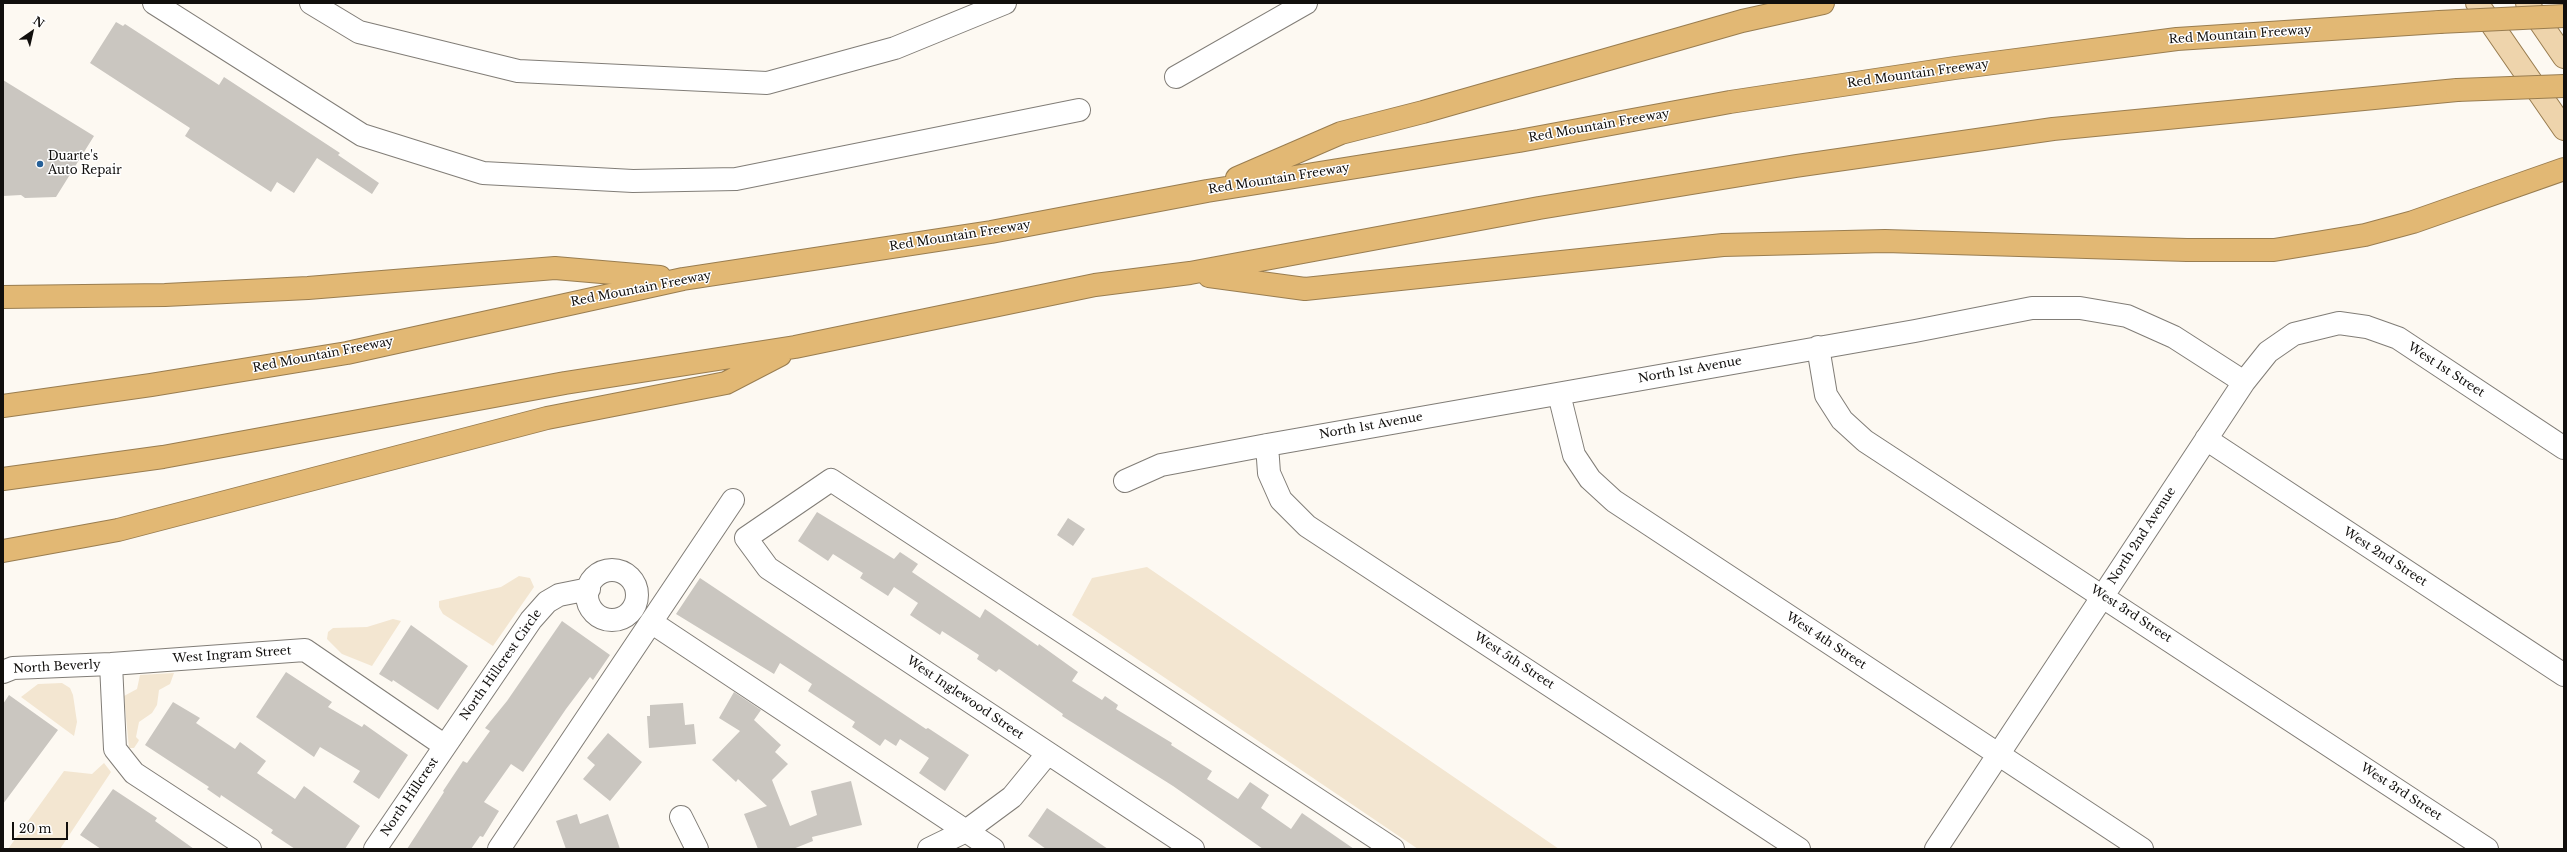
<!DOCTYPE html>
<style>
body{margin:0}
#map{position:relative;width:2567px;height:852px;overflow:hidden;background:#fdf9f2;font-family:"Libre Baskerville",serif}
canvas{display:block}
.frame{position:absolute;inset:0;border:4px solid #110f0d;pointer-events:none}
.north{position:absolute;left:12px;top:12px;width:40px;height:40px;-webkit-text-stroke:3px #fff;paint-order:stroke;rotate:34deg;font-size:11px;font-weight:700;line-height:16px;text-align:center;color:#110f0d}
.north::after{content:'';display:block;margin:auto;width:14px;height:18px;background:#110f0d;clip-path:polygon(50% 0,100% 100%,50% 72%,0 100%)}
.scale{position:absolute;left:12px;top:822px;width:56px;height:18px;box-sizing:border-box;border:2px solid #110f0d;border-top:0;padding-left:5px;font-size:12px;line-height:14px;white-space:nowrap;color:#110f0d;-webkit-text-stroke:3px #fff;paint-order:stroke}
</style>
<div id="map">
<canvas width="2567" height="852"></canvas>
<div class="frame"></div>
<div class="north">N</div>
<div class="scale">20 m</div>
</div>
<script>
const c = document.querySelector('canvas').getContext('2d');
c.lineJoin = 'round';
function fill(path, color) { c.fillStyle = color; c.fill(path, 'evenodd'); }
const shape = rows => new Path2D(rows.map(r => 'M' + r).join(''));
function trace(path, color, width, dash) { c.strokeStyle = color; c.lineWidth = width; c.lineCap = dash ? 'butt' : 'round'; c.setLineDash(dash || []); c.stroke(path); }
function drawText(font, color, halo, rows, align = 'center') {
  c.font = font + ' "Libre Baskerville",serif'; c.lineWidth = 3; c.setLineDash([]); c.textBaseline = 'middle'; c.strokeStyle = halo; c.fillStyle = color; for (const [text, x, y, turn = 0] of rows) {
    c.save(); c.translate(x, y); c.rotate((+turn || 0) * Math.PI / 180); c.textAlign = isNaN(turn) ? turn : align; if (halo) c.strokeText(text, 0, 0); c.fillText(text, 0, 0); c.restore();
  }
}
fill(shape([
 [1147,567,1559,849,1418,849,1072,615,1092,578],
 [519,576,530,578,534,587,493,646,443,614,439,607,439,601,501,587],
 [393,619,401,621,372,666,342,654,327,639,328,632,333,628,367,627],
 [174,673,170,684,159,690,157,705,152,713,139,722,136,737,139,740,138,742,134,748,129,748,124,696,137,689,140,675],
 [62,683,70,688,73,695,77,722,74,736,21,697,38,684],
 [104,763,111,772,60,849,8,849,64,771,92,774]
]), '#f3e6d1');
fill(shape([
 [116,22,123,26,125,24,219,85,224,77,340,153,338,155,379,183,372,194,317,158,294,193,277,182,271,192,185,136,190,128,90,63],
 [3,80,94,136,56,197,25,198,21,195,3,196],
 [817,512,894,559,900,552,918,564,912,572,980,618,985,609,1038,646,1039,644,1078,672,1072,681,1102,700,1105,696,1118,705,1116,709,1172,743,1171,745,1212,771,1207,779,1238,799,1250,782,1269,795,1261,808,1291,829,1302,813,1354,849,1263,849,1173,786,1062,716,1063,714,999,669,996,672,977,659,979,655,942,631,940,635,910,615,918,603,894,587,888,596,860,578,863,573,833,554,828,561,798,541],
 [1068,518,1085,529,1073,546,1057,535],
 [700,578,926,729,928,728,969,755,945,791,919,773,929,758,900,739,896,746,885,739,880,746,852,727,855,722,808,691,812,684,780,663,774,674,676,614],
 [562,621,610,655,593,680,590,677,566,709,523,772,511,764,484,802,499,811,483,837,480,836,471,849,407,849,444,792,443,791,463,761,467,763,490,731,485,728,507,701],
 [411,625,468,666,438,710,393,680,392,682,379,674],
 [286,672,332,702,328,707,362,727,364,724,408,755,379,799,353,782,360,771,320,747,314,757,256,717],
 [734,692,761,710,754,720,781,745,775,752,788,764,772,780,790,826,817,815,811,791,851,781,862,825,812,837,813,841,793,849,758,849,744,814,767,806,738,779,736,782,712,760,740,731,719,718],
 [9,695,58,730,3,804,3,704],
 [173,702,200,718,196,723,235,749,240,742,266,761,257,773,295,799,304,786,360,826,345,849,295,849,271,833,273,830,221,795,220,798,207,789,209,787,145,745],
 [683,703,685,725,694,724,696,744,649,748,647,716,650,716,650,705],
 [608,733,642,762,610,801,583,779,595,765,587,758],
 [113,789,157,818,155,821,194,849,101,849,80,835],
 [1047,808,1108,849,1046,849,1028,836],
 [577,814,580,824,608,814,620,849,566,849,556,821]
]), '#cac6c0');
const minor = shape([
 [154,3,362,135,483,173,633,181,736,179,1079,110],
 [311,3,359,32,518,71,767,83,895,48,1005,3],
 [1176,77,1306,3],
 [1818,347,1826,395,1842,420,1865,441,2487,849],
 [1559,394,1574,455,1590,479,1614,501,2142,849],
 [2206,439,2564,675],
 [1267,445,1269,473,1281,500,1307,526,1799,849],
 [1125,481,1161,465,1267,445,1915,331,2032,308,2080,308,2127,316,2174,337,2244,382],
 '587 595a25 25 0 1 1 50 0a25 25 0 1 1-50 0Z',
 [651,622,993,849],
 [111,664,115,749,134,773,250,849],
 [3,672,13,668,111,664,305,650,445,746],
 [681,817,697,849],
 [375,849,531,620,547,602,559,595,589,589],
 [499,849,733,500],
 [929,849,966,831,1012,797,1048,753],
 [1193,849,768,568,746,538,831,480,1393,849],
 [1936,849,2244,382,2268,352,2294,334,2339,323,2367,327,2398,338,2564,448]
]);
const major = shape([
 [2477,3,2564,129],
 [2527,3,2564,57]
]);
const highway = shape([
 [1237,178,1341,133,1423,112,1742,21,1823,3],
 [1209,276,1305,289,1723,245,1885,241,2187,250,2274,250,2365,235,2413,222,2564,169],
 [3,297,165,295,308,288,555,268,660,277],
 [3,406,151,385,347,353,683,279,991,232,1207,191,1519,141,1730,102,1955,68,2177,39,2439,22],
 [3,479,163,457,565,383,795,347,1095,285,1190,273,1539,208,1796,166,2053,129,2457,90],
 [3,551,118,530,547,418,726,383,780,355]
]);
trace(minor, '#817d77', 24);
trace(major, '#997d50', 24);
trace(highway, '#997d50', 24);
trace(minor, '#fff', 22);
trace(major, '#eed4ac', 22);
trace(highway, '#e2b874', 22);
const highwayBridge = shape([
 [2439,22,2564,16],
 [2457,90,2564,86]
]);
trace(highwayBridge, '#997d50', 24, []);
trace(highwayBridge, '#e2b874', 22);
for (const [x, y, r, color] of [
 [40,164,4,"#266098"]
]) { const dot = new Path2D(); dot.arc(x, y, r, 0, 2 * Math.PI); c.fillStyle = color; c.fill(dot); trace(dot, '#fff', 1.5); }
drawText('12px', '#110f0d', '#fff', [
 ["Red Mountain Freeway",2240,35,-4],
 ["Red Mountain Freeway",1918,74,-8],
 ["Red Mountain Freeway",1599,126,-10],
 ["Red Mountain Freeway",1279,179,-9],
 ["Red Mountain Freeway",960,236,-9],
 ["Red Mountain Freeway",641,289,-11],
 ["Red Mountain Freeway",323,355,-11],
 ["North 1st Avenue",1690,370,-10],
 ["West 1st Street",2446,370,33],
 ["North 1st Avenue",1371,426,-10],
 ["North 2nd Avenue",2142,536,-57],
 ["West 2nd Street",2385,557,33],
 ["West 3rd Street",2131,614,33],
 ["West 4th Street",1826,641,33],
 ["West Ingram Street",232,655,-4],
 ["West 5th Street",1514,661,33],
 ["North Hillcrest Circle",501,665,-55],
 ["North Beverly",57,667,-3],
 ["West Inglewood Street",965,698,34],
 ["West 3rd Street",2401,792,33],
 ["North Hillcrest",410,797,-56]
]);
drawText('12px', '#110f0d', '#fff', [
 ["Duarte's",48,157],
 ["Auto Repair",48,171]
], 'left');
</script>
